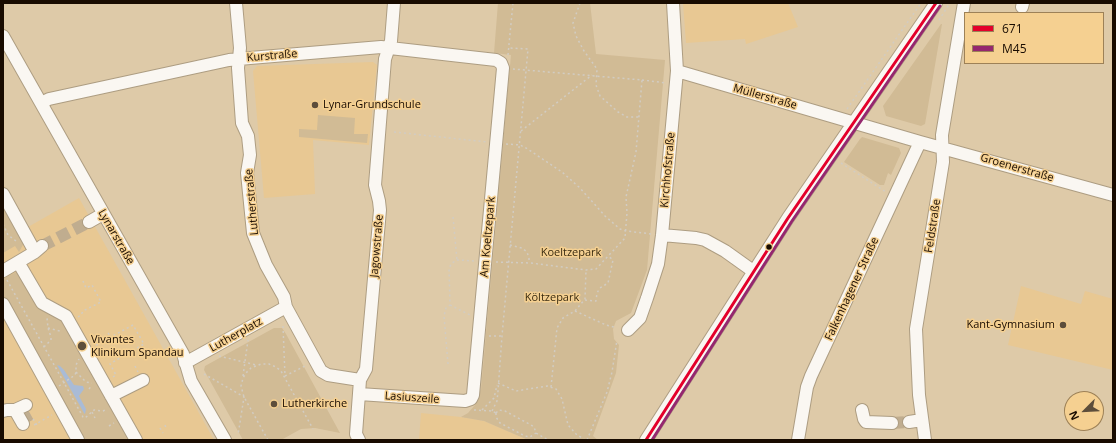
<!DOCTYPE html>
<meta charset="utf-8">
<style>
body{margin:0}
#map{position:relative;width:1116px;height:443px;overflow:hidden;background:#decaa8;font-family:"Open Sans",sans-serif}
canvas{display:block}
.frame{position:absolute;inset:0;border:4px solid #180b00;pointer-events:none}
.legend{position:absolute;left:964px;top:12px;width:140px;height:52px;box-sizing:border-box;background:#f5d091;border:1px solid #9d8157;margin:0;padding:5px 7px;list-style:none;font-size:12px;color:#180b00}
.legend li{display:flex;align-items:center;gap:8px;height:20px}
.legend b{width:20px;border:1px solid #9d8157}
.north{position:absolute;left:1064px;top:391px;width:40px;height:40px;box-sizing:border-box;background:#f5d091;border:1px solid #9d8157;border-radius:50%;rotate:246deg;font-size:11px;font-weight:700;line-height:16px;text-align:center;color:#180b00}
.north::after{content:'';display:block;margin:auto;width:14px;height:18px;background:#5d4e3b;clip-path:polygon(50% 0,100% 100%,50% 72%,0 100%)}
</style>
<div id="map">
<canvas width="1116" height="443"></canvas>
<div class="frame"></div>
<ul class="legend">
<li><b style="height:5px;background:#e4002b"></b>671</li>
<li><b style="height:5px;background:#95276e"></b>M45</li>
</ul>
<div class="north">N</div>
</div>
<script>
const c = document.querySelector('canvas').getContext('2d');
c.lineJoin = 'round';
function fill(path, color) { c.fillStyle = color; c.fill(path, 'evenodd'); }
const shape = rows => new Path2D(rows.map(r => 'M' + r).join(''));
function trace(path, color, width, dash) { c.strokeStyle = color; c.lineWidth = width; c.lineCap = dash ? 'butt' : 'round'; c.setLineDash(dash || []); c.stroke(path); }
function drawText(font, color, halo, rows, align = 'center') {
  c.font = font + ' "Open Sans",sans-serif'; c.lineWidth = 3; c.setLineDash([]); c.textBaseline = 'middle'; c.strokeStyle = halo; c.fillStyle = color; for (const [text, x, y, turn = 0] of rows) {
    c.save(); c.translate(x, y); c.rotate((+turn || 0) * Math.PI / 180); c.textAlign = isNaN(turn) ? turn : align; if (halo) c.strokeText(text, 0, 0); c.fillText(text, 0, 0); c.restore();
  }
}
fill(shape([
 [683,3,788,3,798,27,746,44,745,39,686,43],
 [373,62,377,65,369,145,313,140,315,194,264,198,253,71,257,66],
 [3,184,28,227,79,198,214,440,3,440],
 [1021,286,1081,304,1085,291,1113,299,1113,370,1008,345],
 [421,413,461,417,484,421,528,440,419,440]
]), '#e8c893');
fill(shape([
 [498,3,590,3,596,54,665,60,647,270,631,313,616,321,613,329,614,339,619,345,616,373,593,436,598,440,528,440,484,421,461,417,468,413,475,405,481,389,511,55,494,53],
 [941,24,942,24,925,124,921,126,886,116,883,106],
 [318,115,355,118,354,134,368,134,367,143,299,137,299,129,317,130],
 [862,137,899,148,901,153,891,175,888,173,884,185,880,185,844,162,860,139],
 [3,206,24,243,19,252,15,246,3,253],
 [16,272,18,272,61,318,130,440,82,440,3,297,3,279],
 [274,328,282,328,286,334,340,433,315,428,301,429,281,440,243,440,204,370,205,366]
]), '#d1bb95');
fill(shape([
 [57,365,60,366,64,370,74,385,83,386,84,389,79,396,86,409,85,414,84,413]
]), '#a9bbd6');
trace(shape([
 [42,246,89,222],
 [20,420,31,414],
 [892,423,909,422]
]), '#c0ad8f', 12, [12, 6]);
const minor = shape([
 [236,3,240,48,238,68,242,123,248,136,250,155,247,173,253,233,266,265,284,297,286,307,321,371,328,375,360,380],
 [1022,7,1023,3],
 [3,36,183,354,191,381,225,440],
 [677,71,920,142,1113,195],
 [41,103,49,99,229,60,250,58,381,47,496,60,501,63,503,68,501,90,473,395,471,399,465,401,359,394],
 [3,194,35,252],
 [89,222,103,214],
 [662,235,696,238,705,240,725,251,753,271],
 [18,262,42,303,66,316,136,440],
 [3,271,35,252,42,246],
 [3,304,78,440],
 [628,330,640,318,647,298,658,264,662,235,677,71,673,3],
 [185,363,286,307],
 [111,396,143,380],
 [15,410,26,405],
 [862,410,864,419,866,422,892,423],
 [3,411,7,410,15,410,23,424],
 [909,422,922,420],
 [359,440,356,434,360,380,366,369,380,210,379,201,375,185,385,59,391,41,394,3],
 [646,440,788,218,936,3],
 [798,440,807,387,811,376,920,142],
 [925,440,919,395,916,329,943,162,942,135,964,3]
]);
trace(minor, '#ad9d82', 14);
trace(shape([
 [580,3,573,23,576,36,584,51,597,69,596,85,600,96,618,112,627,117,639,117],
 [939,20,950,3],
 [508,55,513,3],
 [642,80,666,83],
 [847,109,921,3],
 [521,131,592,75],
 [394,132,487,142],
 [506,144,520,145,526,148,562,172,580,188,605,216,620,229,626,231,652,234],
 [841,163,886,192],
 [453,217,457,260],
 [3,224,8,235,16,241],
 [510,245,522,248,527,252,529,258,529,263],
 [496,262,531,263,586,270,596,269,625,238,627,213,626,197,636,152,642,80,513,69],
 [7,280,83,417,85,418,94,410,103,411,107,409],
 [585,300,596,301,597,293,600,288,608,283,613,260,608,256],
 [450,305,470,315],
 [575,311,606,325,614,327],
 [78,317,81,315,83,311,101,302,92,285,86,288,83,281],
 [283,326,285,376,307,365],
 [48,328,60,331],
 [108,333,111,337],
 [489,336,502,336],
 [96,345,133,325,144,344,123,356,122,354],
 [44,347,51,340,51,337,48,328,47,318],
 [219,356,256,365],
 [448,364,444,316,446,308,450,305,449,268,452,263,457,260,476,261],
 [135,366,138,372],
 [76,372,86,382,92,383],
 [204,374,244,397,238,435],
 [243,376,248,340],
 [113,377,116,375,110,364,123,356],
 [498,383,516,391,547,386,556,389,562,399,568,425,576,434,585,440],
 [59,386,75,375,76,372,76,365,79,359],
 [551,387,557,328,563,318,575,311,585,299,586,270],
 [89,389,92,385],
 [474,410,492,411,496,413],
 [482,410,494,398,497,385],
 [492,411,497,401,498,391,502,336,528,49,509,48],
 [92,412,95,418],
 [496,413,499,410,505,411,531,425,534,427,536,433,548,440],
 [496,413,496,417,500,423,525,436,530,437,536,433],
 [33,419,37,425],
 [34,425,52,415],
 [165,425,166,428],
 [109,426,114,423],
 [160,428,163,433],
 [268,440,244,397,241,386,243,378,246,373,251,368,261,364,269,364,276,367,281,371,313,429],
 [587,440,607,392,612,372,617,340]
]), '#d2ccc2', 1.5, [2, 3]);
trace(minor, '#faf7f2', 12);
trace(shape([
 [646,440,788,218,936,3]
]), '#e4002b', 3);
trace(shape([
 [652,440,792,221,940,6]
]), '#95276e', 3);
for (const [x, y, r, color] of [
 [315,105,4,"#5d4e3b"],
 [769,247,3.5,"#180b00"],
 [1063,325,4,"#5d4e3b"],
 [82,346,5,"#5d4e3b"],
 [274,404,4,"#5d4e3b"]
]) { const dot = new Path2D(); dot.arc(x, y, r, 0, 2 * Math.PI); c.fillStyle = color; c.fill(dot); trace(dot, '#f5d091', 1.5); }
drawText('11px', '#180b00', '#f5d091', [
 ["Kurstraße",272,56,-5],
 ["Müllerstraße",765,97,16],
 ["Groenerstraße",1017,168,16],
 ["Kirchhofstraße",668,170,-85],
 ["Lutherstraße",252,202,-95],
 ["Feldstraße",933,226,-81],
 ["Lynarstraße",116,237,60],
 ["Am Koeltzepark",488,237,-85],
 ["Jagowstraße",377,246,-85],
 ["Falkenhagener Straße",852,289,-65],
 ["Lutherplatz",236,335,-29],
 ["Lasiuszeile",412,398,4]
]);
drawText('11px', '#180b00', '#f5d091', [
 ["Lynar-Grundschule",323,105],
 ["Kant-Gymnasium",1055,325,"right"],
 ["Vivantes",91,340],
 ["Klinikum Spandau",91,353],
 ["Lutherkirche",282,404]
], 'left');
drawText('11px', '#3a2b10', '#f5d091', [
 ["Koeltzepark",571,253],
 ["Költzepark",552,298]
]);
</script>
